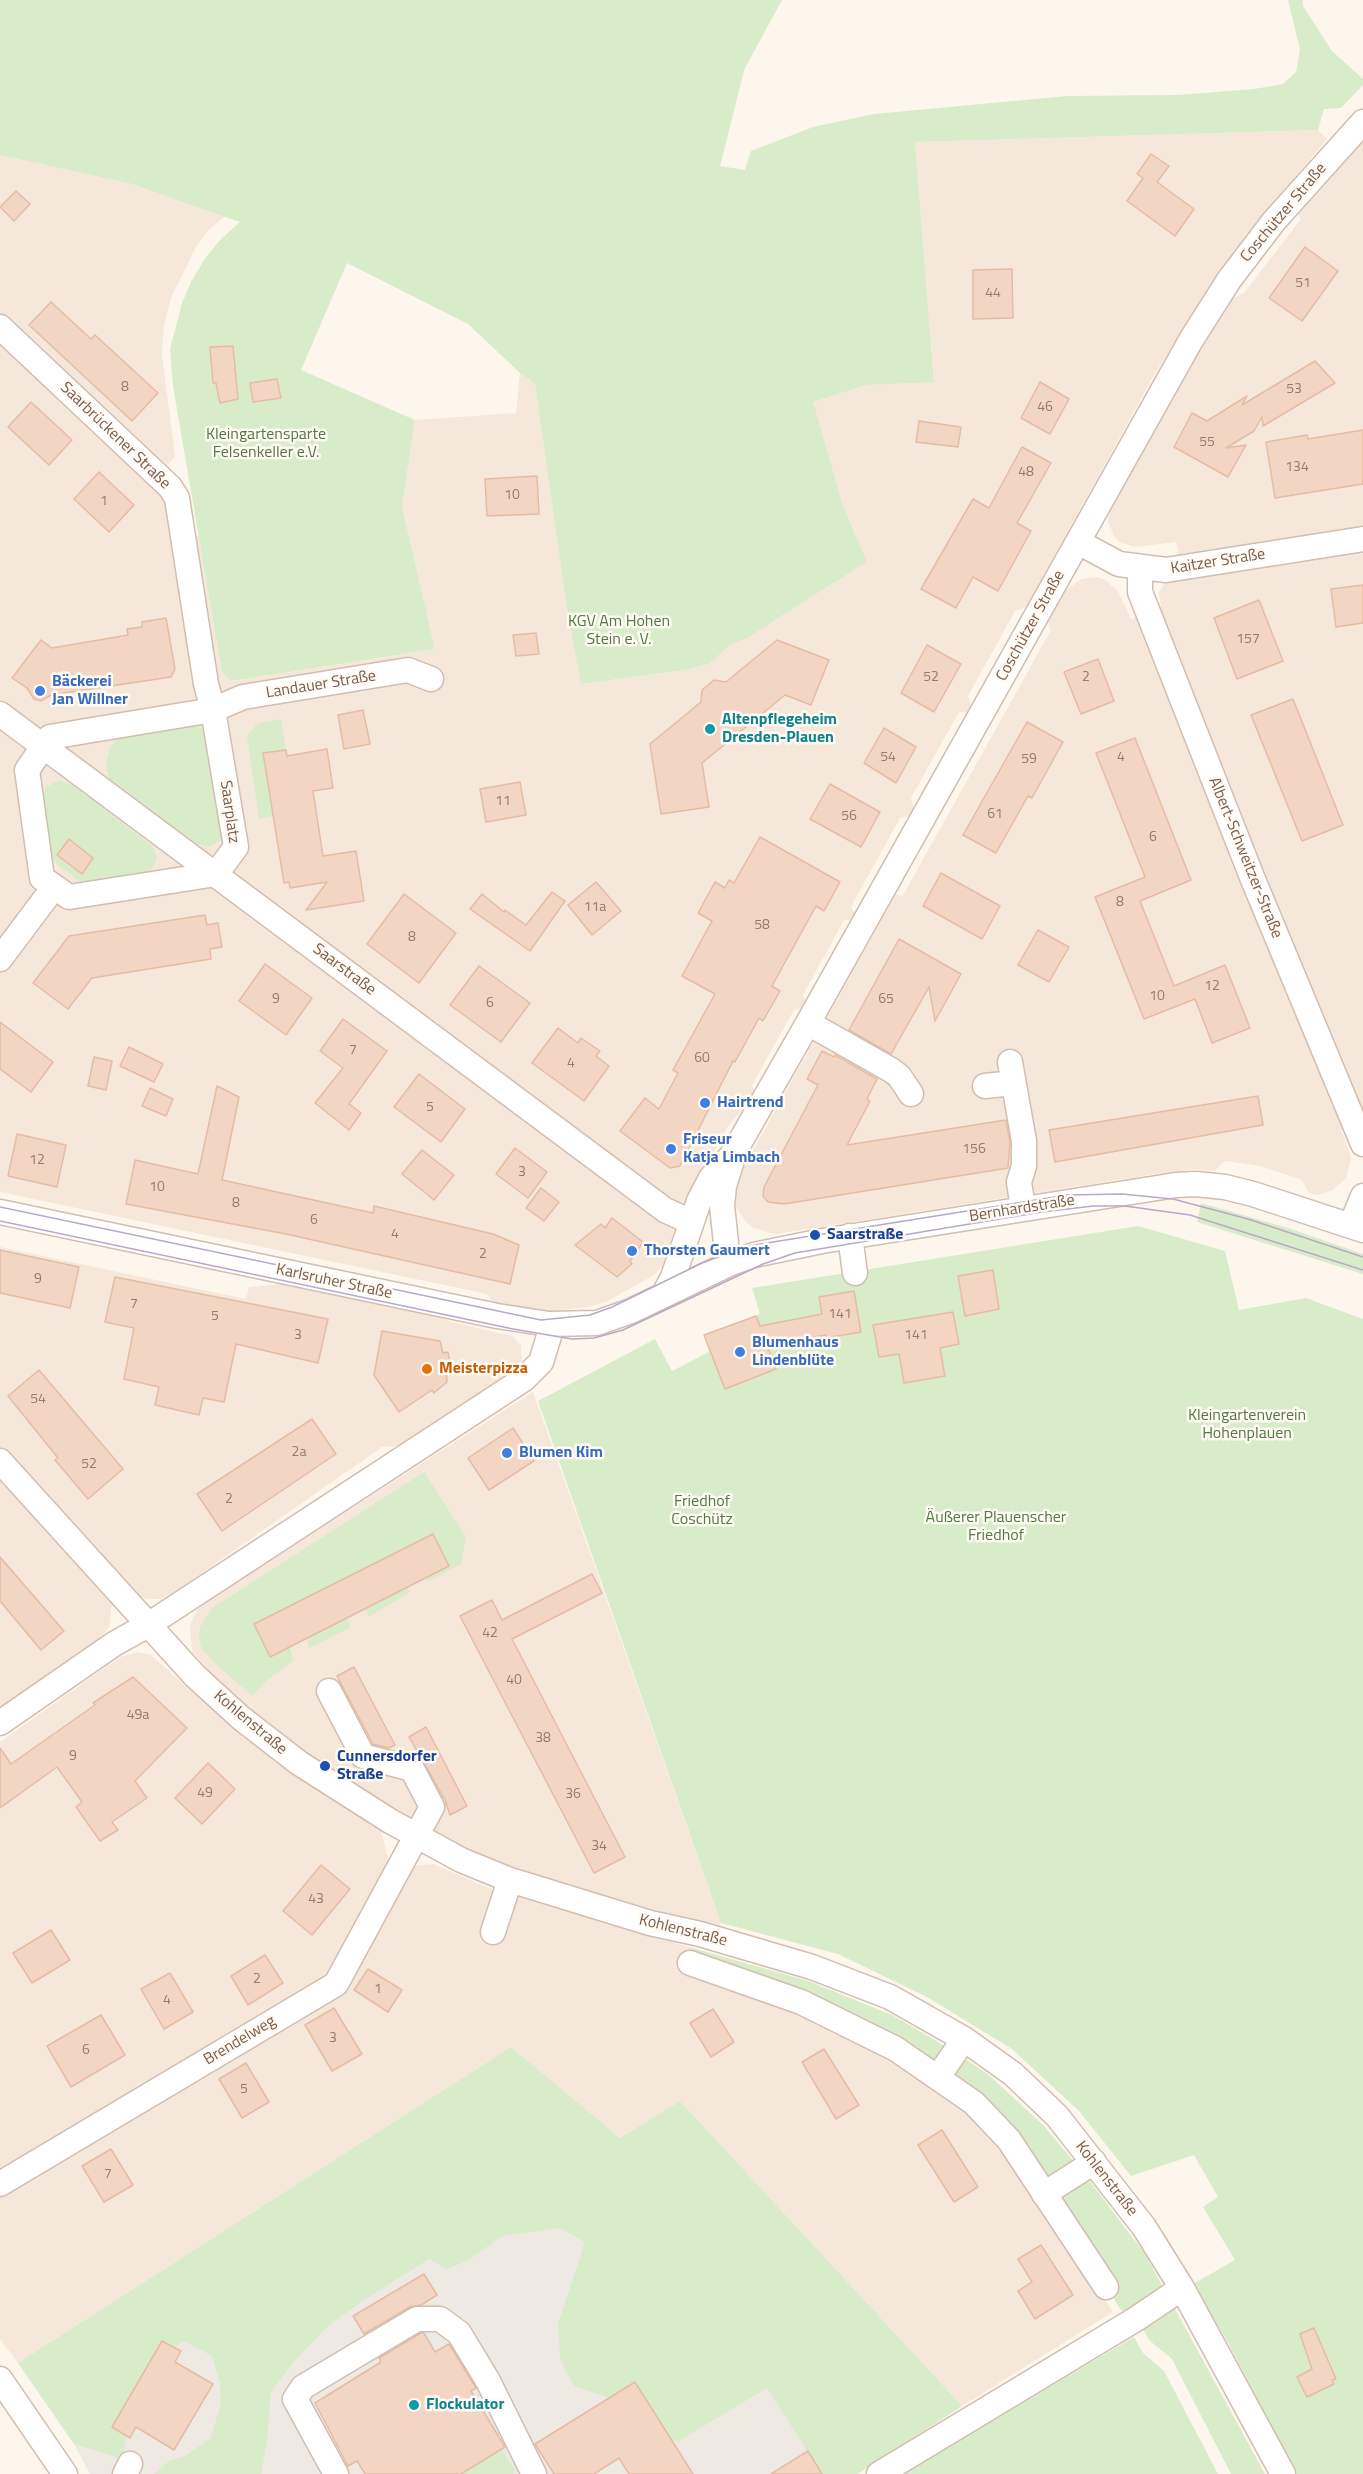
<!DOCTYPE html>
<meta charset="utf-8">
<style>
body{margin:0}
canvas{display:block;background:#fdf6ec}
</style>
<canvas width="1363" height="2474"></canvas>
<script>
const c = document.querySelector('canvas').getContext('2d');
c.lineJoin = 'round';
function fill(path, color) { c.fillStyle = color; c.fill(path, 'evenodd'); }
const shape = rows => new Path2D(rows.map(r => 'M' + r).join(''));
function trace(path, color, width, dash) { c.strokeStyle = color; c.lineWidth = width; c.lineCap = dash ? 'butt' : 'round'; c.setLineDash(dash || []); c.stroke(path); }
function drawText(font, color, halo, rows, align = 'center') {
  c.font = font + ' "Titillium Web",sans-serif'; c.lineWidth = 5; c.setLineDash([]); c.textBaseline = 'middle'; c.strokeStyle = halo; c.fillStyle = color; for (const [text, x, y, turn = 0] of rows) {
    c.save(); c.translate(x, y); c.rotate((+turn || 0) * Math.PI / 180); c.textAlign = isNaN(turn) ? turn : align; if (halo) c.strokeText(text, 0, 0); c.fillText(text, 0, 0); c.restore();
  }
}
fill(shape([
 [1318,130,1327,139,1253,227,1207,291,1154,375,1026,607,1015,611,968,696,971,704,967,712,959,712,911,798,914,808,909,816,900,818,851,907,855,913,852,920,844,920,803,995,806,1003,802,1009,794,1010,752,1085,755,1093,727,1128,690,1198,671,1258,654,1275,606,1302,588,1307,542,1312,493,1304,487,1294,0,1192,0,155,132,184,225,216,208,231,196,247,171,298,164,326,162,354,175,456,154,481,164,491,177,540,199,536,222,673,233,681,435,649,402,506,415,420,516,413,520,373,535,384,566,603,582,684,685,670,709,664,730,645,776,620,867,562,843,506,812,402,866,385,934,381,915,142],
 [1363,139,1363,1122,1341,1130,1351,1157,1346,1178,1333,1190,1317,1195,1309,1193,1302,1180,1260,1166,1225,1161,1214,1171,1196,1169,1155,1174,795,1231,774,1234,754,1228,746,1222,736,1207,734,1190,737,1179,896,894,902,897,1051,630,1048,620,1065,591,1081,579,1097,577,1105,580,1118,591,1131,619,1161,607,1159,592,1164,584,1183,578,1176,542,1135,547,1120,542,1114,536,1108,521,1111,505,1180,383,1232,299,1244,293,1301,219,1297,214],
 [0,1247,246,1299,249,1287,284,1284,435,1316,452,1322,512,1336,521,1345,522,1361,514,1373,401,1446,382,1447,176,1591,159,1599,146,1599,132,1591,111,1608,110,1626,95,1643,0,1708],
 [533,1392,721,1923,718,1931,555,1884,505,1865,430,1832,337,1777,287,1740,243,1703,206,1668,192,1651,190,1625,197,1610,212,1598],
 [137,1652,151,1655,210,1708,269,1755,381,1830,388,1858,382,1874,400,1883,413,1866,433,1864,491,1889,689,1947,691,1955,726,1982,886,2050,949,2092,1008,2145,1113,2312,962,2406,680,2101,620,2138,511,2047,18,2363,0,2339,0,1742,120,1657]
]), '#f5e8da');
fill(shape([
 [511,2047,620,2138,680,2101,962,2406,858,2474,90,2474,74,2444,18,2363]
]), '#efe9e4');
fill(shape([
 [0,0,782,0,744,70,720,166,745,170,751,151,813,127,874,114,1067,96,1178,95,1254,89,1283,84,1296,72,1300,50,1288,0,1303,0,1303,6,1332,51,1363,79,1363,85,1341,108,1324,109,1318,130,915,142,934,382,866,385,813,402,843,506,867,562,747,638,730,645,709,664,685,670,581,684,566,603,535,384,520,373,468,324,347,263,301,370,415,420,402,506,435,649,232,681,222,673,173,386,170,349,182,303,191,282,204,260,219,241,240,222,132,184,0,155],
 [281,719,286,750,263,754,273,816,259,819,247,736,258,723],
 [188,724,205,729,225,834,220,841,208,847,196,843,109,778,107,770,106,763,110,747,119,738],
 [59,780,73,785,152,846,157,858,153,868,143,873,87,883,78,880,58,865,51,855,43,797,46,787],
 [1201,1203,1288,1228,1363,1254,1363,1274,1197,1222],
 [1138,1226,1225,1251,1239,1310,1306,1298,1363,1319,1363,2474,1297,2474,1226,2339,1193,2284,1235,2260,1203,2207,1218,2197,1194,2155,1131,2176,1079,2111,1012,2049,927,1997,838,1954,721,1923,538,1401,655,1339,672,1371,709,1352,704,1335,760,1314,752,1288],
 [424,1472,466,1537,461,1564,428,1582,426,1578,449,1566,432,1534,254,1624,270,1656,290,1647,293,1661,267,1680,252,1696,215,1663,202,1649,199,1639,200,1627,212,1608],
 [407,1587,410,1592,369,1617,365,1609],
 [346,1618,351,1627,310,1648,306,1639],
 [689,1947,808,1981,892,2015,955,2052,989,2075,1044,2126,1082,2171,1145,2254,1265,2474,1231,2474,1172,2359,1150,2341,1136,2319,1121,2310,1009,2140,974,2103,691,1955],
 [511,2047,620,2138,680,2101,962,2406,857,2474,822,2474,767,2388,679,2441,672,2440,636,2382,609,2398,574,2386,560,2359,558,2323,585,2242,560,2228,502,2236,467,2261,447,2269,429,2259,361,2302,329,2325,299,2356,271,2391,267,2442,261,2474,154,2474,169,2461,183,2457,210,2439,221,2404,220,2383,212,2356,184,2341,153,2363,131,2395,123,2459,74,2444,18,2363],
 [1134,2337,1143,2353,1164,2371,1218,2474,903,2474],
 [502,2449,514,2469,513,2474,461,2474]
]), '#d8ecc9');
const building = shape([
 [1151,154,1169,166,1157,182,1194,209,1175,236,1127,201,1143,178,1137,174,1151,154],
 [16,191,30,204,14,221,0,207,16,191],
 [1305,247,1338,271,1302,321,1269,298,1305,247],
 [1012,269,1013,318,973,319,973,270,1012,269],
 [51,302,91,339,95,335,158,393,132,421,29,325,51,302],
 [233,346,238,399,220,403,216,383,213,383,210,347,233,346],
 [1315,361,1335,383,1263,426,1262,417,1254,431,1226,448,1246,445,1228,477,1174,447,1192,413,1207,421,1247,396,1242,405,1315,361],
 [277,379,281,398,253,402,250,383,277,379],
 [1040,382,1069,399,1050,434,1021,418,1040,382],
 [31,402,72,440,49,465,8,427,31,402],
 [919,421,961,427,958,447,916,442,919,421],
 [1363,430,1363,484,1275,498,1266,442,1307,435,1308,439,1363,430],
 [1022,447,1051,463,1017,523,1031,531,998,591,973,577,956,608,921,589,973,499,989,508,1022,447],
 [99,472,134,505,109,532,74,499,99,472],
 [537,476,539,514,487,516,485,479,537,476],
 [1363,585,1363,623,1336,627,1331,589,1363,585],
 [1259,600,1283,661,1237,679,1214,618,1259,600],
 [166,618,175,669,171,677,51,695,41,701,34,699,27,688,12,678,41,640,52,648,128,635,127,629,142,627,142,622,166,618],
 [536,633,539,654,516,656,513,635,536,633],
 [777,640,829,660,811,705,785,695,702,763,709,807,661,814,650,744,701,702,702,690,714,680,726,682,777,640],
 [927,645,961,664,934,712,901,693,927,645],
 [1098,659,1114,701,1081,714,1064,672,1098,659],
 [1293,699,1343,825,1302,841,1251,715,1293,699],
 [363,710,370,744,344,749,338,715,363,710],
 [1027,722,1063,742,1032,798,1028,796,996,853,963,835,1027,722],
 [884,728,916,747,896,783,864,763,884,728],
 [1135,738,1191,880,1140,901,1174,986,1225,965,1250,1028,1212,1043,1195,999,1144,1019,1095,897,1145,877,1096,753,1135,738],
 [327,749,333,788,313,791,323,856,356,851,364,901,306,910,327,882,290,888,289,882,284,883,263,753,286,750,287,756,327,749],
 [520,782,526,815,486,822,480,789,520,782],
 [830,784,880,812,861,847,810,819,830,784],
 [760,837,840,882,824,911,816,906,772,986,780,991,763,1021,759,1018,735,1062,733,1061,680,1166,670,1168,620,1131,645,1098,659,1109,678,1073,673,1070,715,994,682,976,712,921,698,913,715,882,725,888,729,880,734,883,760,837],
 [69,839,93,858,82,874,57,855,69,839],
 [941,873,1000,906,982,939,923,906,941,873],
 [596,882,621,911,592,935,568,905,596,882],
 [552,892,565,901,530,951,470,909,482,894,504,912,505,910,526,925,552,892],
 [404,894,456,933,419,983,367,944,404,894],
 [205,915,207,925,218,923,222,947,210,949,211,959,92,978,68,1009,33,983,69,936,205,915],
 [1038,930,1069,947,1049,982,1018,965,1038,930],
 [899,939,961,974,935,1021,929,987,891,1054,849,1030,899,939],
 [265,964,312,998,286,1035,239,1001,265,964],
 [479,966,530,1003,501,1042,450,1005,479,966],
 [343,1019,387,1051,349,1104,361,1113,349,1130,315,1103,343,1068,320,1051,343,1019],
 [0,1022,53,1062,31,1092,0,1069,0,1022],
 [558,1028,578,1043,581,1038,600,1051,596,1056,609,1066,584,1101,532,1063,558,1028],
 [129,1047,163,1064,154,1082,120,1066,129,1047],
 [822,1051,834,1057,835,1055,877,1079,867,1099,870,1101,847,1145,1006,1120,1010,1142,1008,1168,784,1204,768,1202,763,1196,764,1187,818,1085,807,1079,822,1051],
 [94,1057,112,1061,106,1090,88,1086,94,1057],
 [419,1074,465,1109,441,1142,394,1107,419,1074],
 [217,1086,239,1097,222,1180,373,1213,374,1206,493,1234,519,1245,510,1284,286,1234,126,1204,135,1160,198,1174,217,1086],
 [150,1088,173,1099,166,1116,142,1106,150,1088],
 [1258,1096,1263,1125,1055,1162,1049,1130,1258,1096],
 [17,1134,66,1145,57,1187,8,1176,17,1134],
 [515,1148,547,1172,528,1198,496,1174,515,1148],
 [422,1150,454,1175,434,1200,402,1174,422,1150],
 [541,1188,559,1202,544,1221,526,1208,541,1188],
 [612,1218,643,1242,630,1261,632,1264,617,1277,575,1245,601,1224,605,1228,612,1218],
 [0,1250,79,1267,70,1308,0,1293,0,1250],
 [993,1270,999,1309,965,1316,958,1276,993,1270],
 [115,1277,328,1319,318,1363,236,1344,224,1402,203,1398,199,1415,155,1405,159,1387,124,1379,134,1328,105,1322,115,1277],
 [854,1291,861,1332,826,1338,826,1335,767,1345,776,1369,725,1389,704,1335,756,1316,760,1326,822,1314,819,1297,854,1291],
 [953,1312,959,1344,940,1348,945,1376,904,1383,899,1354,879,1357,873,1325,953,1312],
 [382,1331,440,1341,443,1353,448,1352,451,1370,446,1371,447,1382,434,1393,432,1390,399,1412,374,1375,382,1331],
 [39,1370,123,1469,88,1499,55,1460,58,1458,8,1396,39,1370],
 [312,1419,336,1454,222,1531,197,1494,312,1419],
 [513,1428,534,1461,489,1490,468,1458,513,1428],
 [433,1534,449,1566,270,1657,254,1624,433,1534],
 [0,1557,64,1631,41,1650,0,1601,0,1557],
 [592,1574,602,1593,512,1639,625,1857,594,1873,460,1616,492,1600,502,1620,592,1574],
 [354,1667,395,1745,389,1748,373,1744,337,1676,354,1667],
 [133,1677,187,1728,135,1781,147,1798,112,1822,118,1830,100,1841,76,1807,82,1802,57,1767,0,1808,0,1748,11,1764,95,1705,93,1703,133,1677],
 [426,1727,467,1806,450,1815,445,1800,409,1737,426,1727],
 [208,1763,235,1789,202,1824,175,1798,208,1763],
 [321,1865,350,1889,312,1935,283,1911,321,1865],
 [51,1930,70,1960,32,1983,13,1953,51,1930],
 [265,1955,283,1983,248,2005,231,1976,265,1955],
 [368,1969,402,1990,388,2012,354,1990,368,1969],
 [170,1973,193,2012,164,2029,141,1989,170,1973],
 [334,2008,362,2054,332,2071,305,2025,334,2008],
 [713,2009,734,2042,711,2057,690,2023,713,2009],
 [101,2015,125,2055,71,2087,47,2046,101,2015],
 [824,2049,859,2105,836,2119,802,2062,824,2049],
 [246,2063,269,2102,242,2118,219,2079,246,2063],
 [942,2130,978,2187,954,2202,918,2145,942,2130],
 [111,2149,133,2185,104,2202,82,2166,111,2149],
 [1041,2245,1073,2295,1035,2319,1018,2291,1032,2282,1018,2259,1041,2245],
 [424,2274,437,2295,421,2305,410,2307,364,2334,353,2316,424,2274],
 [1314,2328,1336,2379,1332,2380,1334,2384,1307,2397,1297,2377,1312,2369,1300,2334,1314,2328],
 [421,2333,424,2333,435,2352,449,2344,476,2388,471,2391,505,2447,461,2474,365,2474,357,2461,348,2466,315,2403,381,2362,379,2358,421,2333],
 [162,2341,181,2351,175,2362,213,2384,174,2450,136,2427,130,2438,112,2427,162,2341],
 [635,2382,693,2474,629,2474,619,2458,594,2474,554,2474,535,2444,635,2382],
 [808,2451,822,2474,771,2474,808,2451]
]);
fill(building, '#f3d5c3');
trace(building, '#e6bba3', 1.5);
const minor = shape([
 [0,327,170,487,177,498,206,684,213,710,243,697,408,670,431,679],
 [1078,542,1119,564,1166,570,1363,539],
 [1140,568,1140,592,1144,602,1252,877,1363,1144],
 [213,710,236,847,216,874,69,897,42,878,27,770,50,737,213,710],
 [0,714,665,1210,691,1222],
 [0,959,54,887],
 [808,1023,891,1070,899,1076,911,1094],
 [1010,1062,1024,1141,1024,1166,1019,1182,1023,1209],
 [985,1086,1013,1083],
 [0,1212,497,1316,549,1324,597,1323,631,1311,731,1263,754,1255,822,1241,1176,1185,1196,1184,1225,1187,1253,1194,1363,1230],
 [1351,1225,1363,1196],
 [850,1236,855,1273],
 [731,1263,727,1253,722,1205,724,1186,732,1160],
 [664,1294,673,1277,699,1201,711,1178,733,1154,808,1023,1191,340,1229,280,1274,221,1363,122],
 [0,1461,195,1676,241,1718,299,1763,390,1821,461,1860,510,1880,650,1923,700,1934,812,1967,890,1997,964,2039,1013,2074,1057,2116,1144,2227,1182,2288,1283,2474],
 [0,1723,114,1644,148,1625,524,1379,541,1362,549,1336,549,1324],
 [493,1932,510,1880],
 [690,1963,801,2002,896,2049,974,2103,1009,2140,1106,2287],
 [938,2077,964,2039],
 [0,2184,336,1984,432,1807,412,1769,363,1756,329,1691],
 [1044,2194,1094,2162],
 [0,2379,65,2474],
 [125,2474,130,2464],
 [336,2474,295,2399,303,2387,417,2319,440,2319,459,2333,488,2381,534,2474],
 [879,2474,1136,2319,1182,2288]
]);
trace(minor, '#d1beb0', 27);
trace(minor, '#fff', 24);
trace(shape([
 [0,1207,541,1320,590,1315,612,1307,702,1263,748,1246,1067,1195,1122,1194,1173,1199,1248,1219,1363,1257],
 [0,1221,513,1329,572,1339,594,1338,623,1330,763,1264,795,1253,1042,1212,1093,1206,1125,1206,1190,1215,1363,1270]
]), '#b9a8c9', 1.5);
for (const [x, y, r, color] of [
 [40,691,6,"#3f7fe0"],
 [710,729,6,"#0f9aa8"],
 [705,1103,6,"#3f7fe0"],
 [671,1149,6,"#3f7fe0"],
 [815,1235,6,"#1a4fb4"],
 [632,1251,6,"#3f7fe0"],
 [740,1352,6,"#3f7fe0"],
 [427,1369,6,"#e8710a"],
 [507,1453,6,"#3f7fe0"],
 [325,1766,6,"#1a4fb4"],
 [414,2405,6,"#0f9aa8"]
]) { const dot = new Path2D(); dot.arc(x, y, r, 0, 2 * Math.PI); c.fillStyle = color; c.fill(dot); trace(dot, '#fffaf3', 2); }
drawText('14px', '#987a6a', null, [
 ["51",1303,284],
 ["44",993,294],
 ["8",125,388],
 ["53",1294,390],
 ["46",1045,408],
 ["55",1207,443],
 ["134",1297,468],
 ["48",1026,473],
 ["10",512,496],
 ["1",104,502],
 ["157",1248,640],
 ["52",931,678],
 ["2",1086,678],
 ["54",888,758],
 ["4",1121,758],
 ["59",1029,760],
 ["11",503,802],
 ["61",995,815],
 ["56",849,817],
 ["6",1153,838],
 ["8",1120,903],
 ["11a",595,908],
 ["58",762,926],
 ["8",412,938],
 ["12",1212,987],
 ["10",1157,997],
 ["9",276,1000],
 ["65",886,1000],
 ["6",490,1004],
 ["7",353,1051],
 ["60",702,1059],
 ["4",571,1064],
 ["5",430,1108],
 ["156",974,1150],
 ["12",37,1161],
 ["3",522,1173],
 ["10",157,1188],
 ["8",236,1204],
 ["6",314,1221],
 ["4",395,1235],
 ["2",483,1255],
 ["9",38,1280],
 ["7",134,1305],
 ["141",840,1315],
 ["5",215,1317],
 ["3",298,1336],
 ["141",916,1336],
 ["54",38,1400],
 ["2a",299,1453],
 ["52",89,1465],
 ["2",229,1500],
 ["42",490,1634],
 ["40",514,1681],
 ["49a",138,1716],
 ["38",543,1739],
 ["9",73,1757],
 ["49",205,1794],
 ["36",573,1795],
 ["34",599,1847],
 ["43",316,1900],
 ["2",257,1980],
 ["1",378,1990],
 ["4",167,2001],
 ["3",333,2039],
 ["6",86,2051],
 ["5",244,2090],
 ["7",108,2175]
]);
drawText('16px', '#7a5c4d', '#fffaf3', [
 ["Coschützer Straße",1284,213,-50],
 ["Saarbrückener Straße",115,436,44],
 ["Kaitzer Straße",1218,562,-9],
 ["Coschützer Straße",1031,626,-61],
 ["Landauer Straße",321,685,-9],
 ["Saarplatz",229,812,82],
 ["Albert-Schweitzer-Straße",1245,858,68],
 ["Saarstraße",344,970,37],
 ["Bernhardstraße",1022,1209,-9],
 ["Karlsruher Straße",334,1282,12],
 ["Kohlenstraße",250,1723,40],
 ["Kohlenstraße",683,1931,14],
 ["Brendelweg",240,2041,-31],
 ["Kohlenstraße",1106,2179,52]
]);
drawText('16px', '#537a41', '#fffaf3', [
 ["Kleingartensparte",266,435],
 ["Felsenkeller e.V.",266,453],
 ["KGV Am Hohen",619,622],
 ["Stein e. V.",619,640],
 ["Kleingartenverein",1247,1416],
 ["Hohenplauen",1247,1434],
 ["Friedhof",702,1502],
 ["Coschütz",702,1520],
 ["Äußerer Plauenscher",996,1518],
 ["Friedhof",996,1536]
]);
drawText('bold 16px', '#366cbe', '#fffaf3', [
 ["Bäckerei",52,682],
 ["Jan Willner",52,700],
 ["Hairtrend",717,1103],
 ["Friseur",683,1140],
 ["Katja Limbach",683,1158],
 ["Thorsten Gaumert",644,1251],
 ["Blumenhaus",752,1343],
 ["Lindenblüte",752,1361],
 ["Blumen Kim",519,1453]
], 'left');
drawText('bold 16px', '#0d838f', '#fffaf3', [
 ["Altenpflegeheim",722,720],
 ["Dresden-Plauen",722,738],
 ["Flockulator",426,2405]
], 'left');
drawText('bold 16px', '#164399', '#fffaf3', [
 ["Saarstraße",827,1235],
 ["Cunnersdorfer",337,1757],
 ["Straße",337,1775]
], 'left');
drawText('bold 16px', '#c56008', '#fffaf3', [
 ["Meisterpizza",439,1369]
], 'left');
</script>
